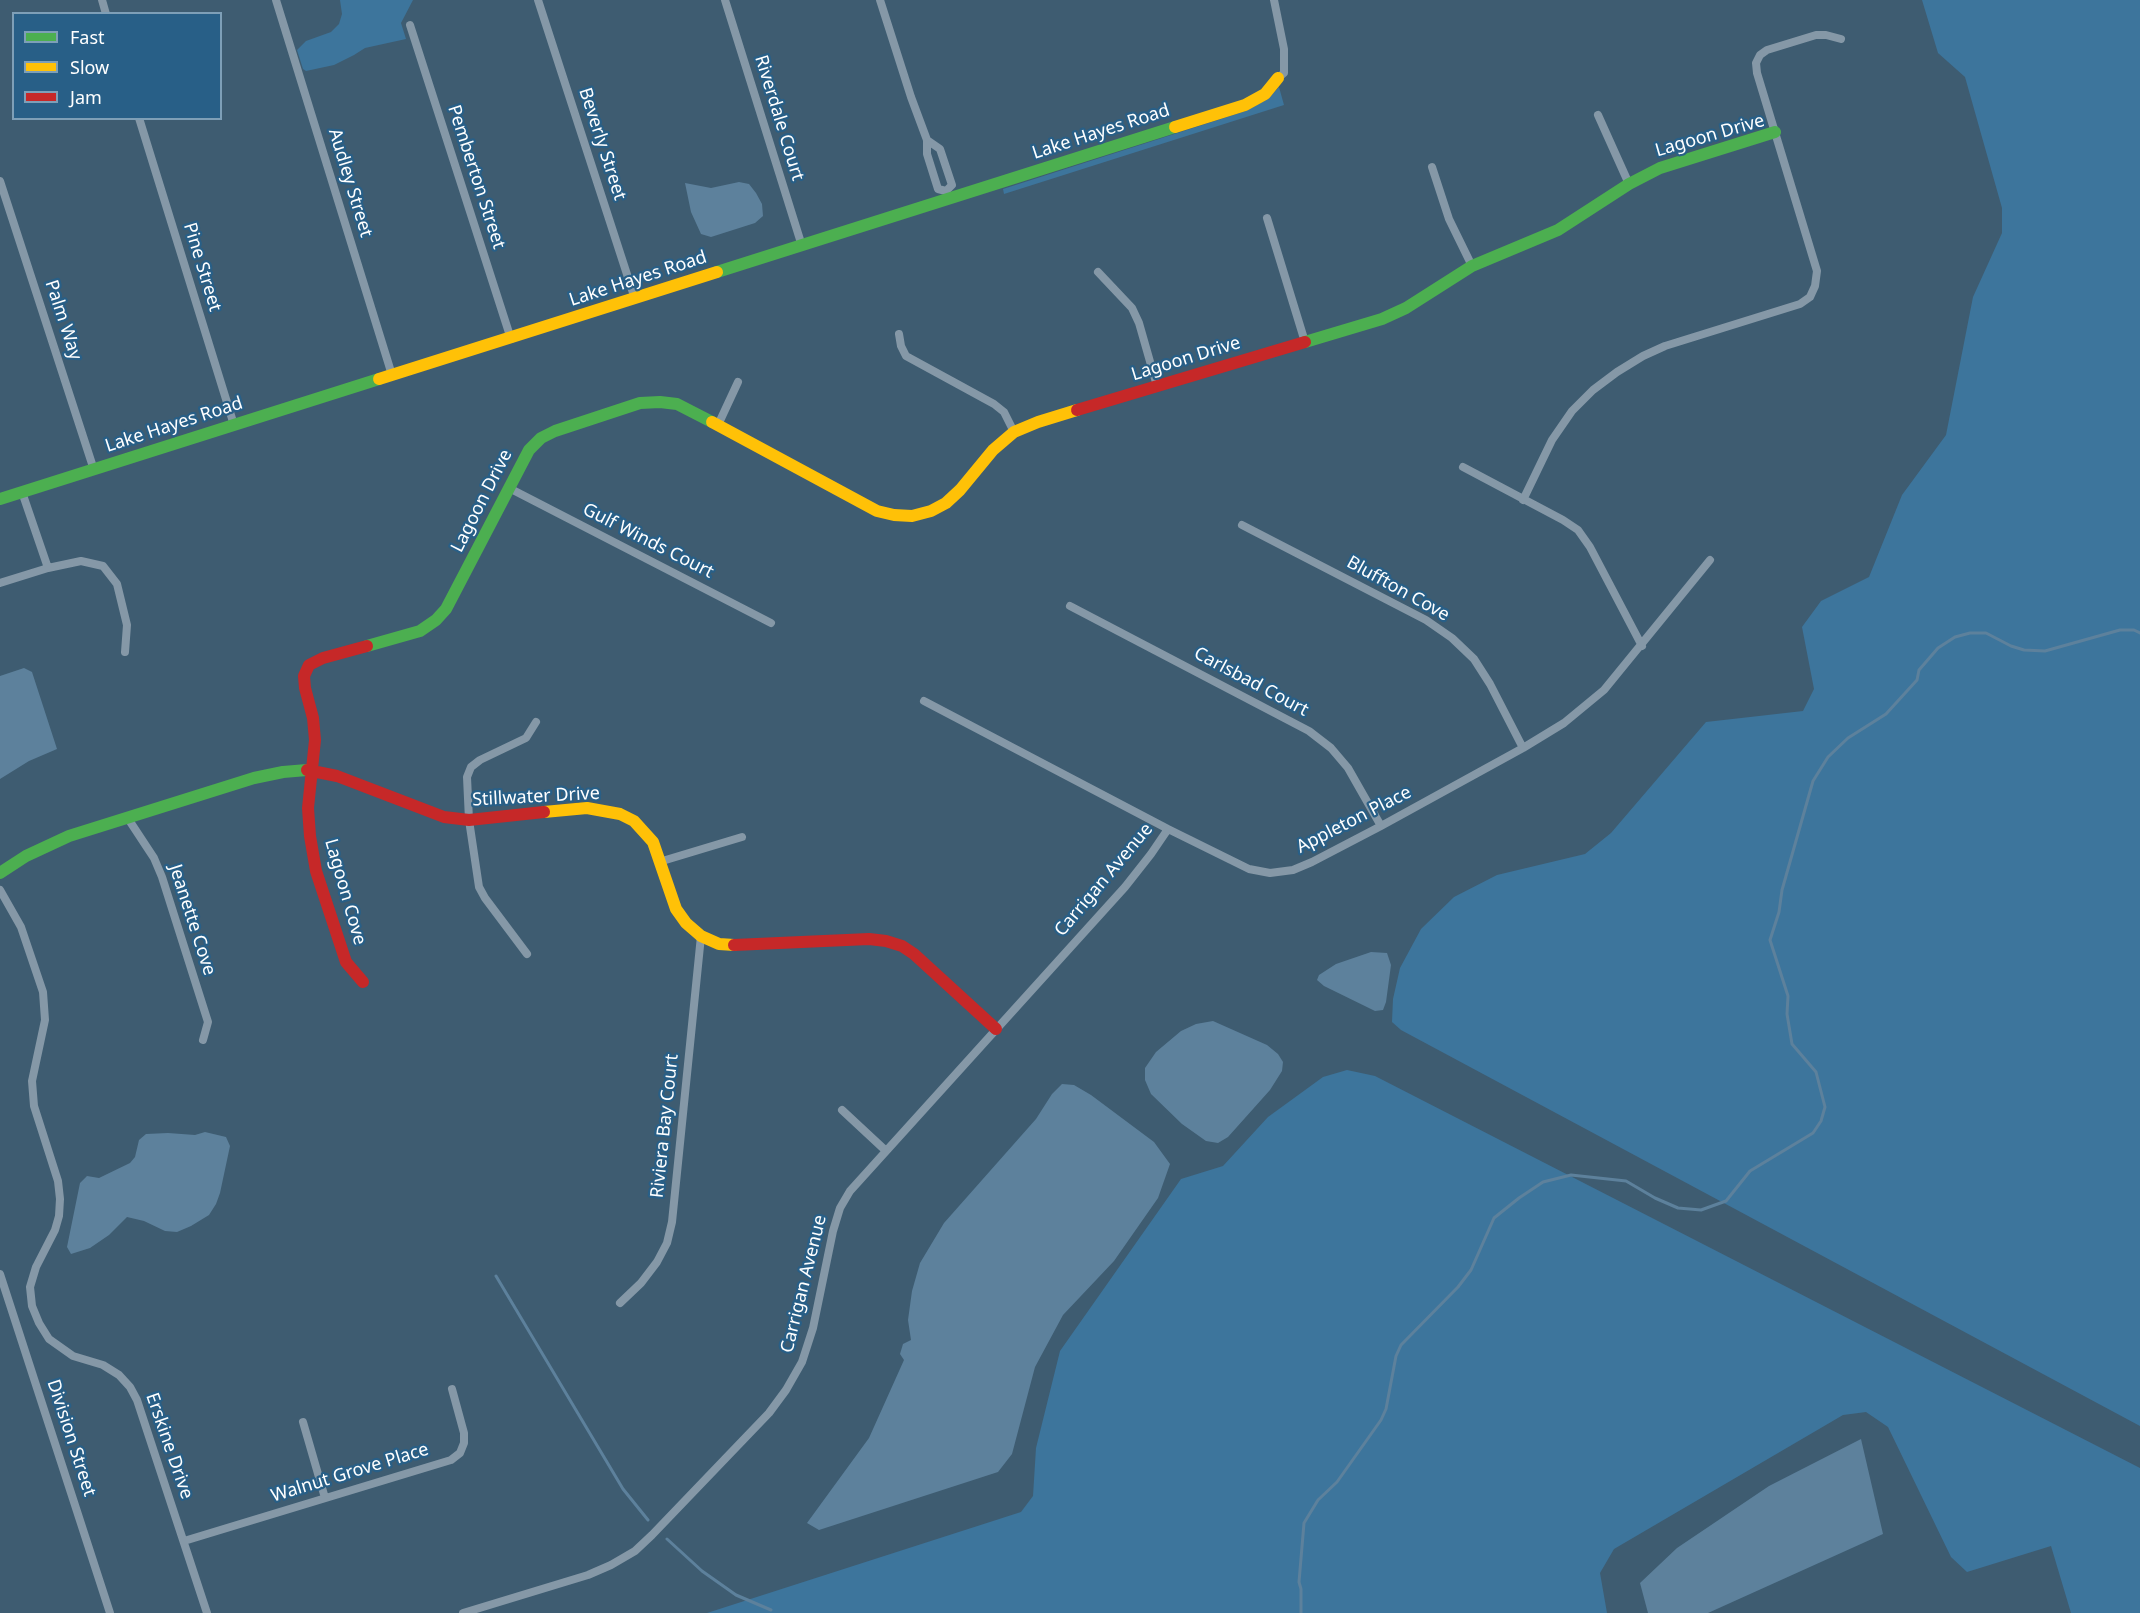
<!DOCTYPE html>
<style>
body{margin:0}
#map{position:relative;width:2140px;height:1613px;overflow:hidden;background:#3e5c71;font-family:"Noto Sans",sans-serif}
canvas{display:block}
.legend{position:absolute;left:12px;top:12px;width:210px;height:108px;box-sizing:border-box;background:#285f87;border:2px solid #7e9fb7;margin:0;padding:8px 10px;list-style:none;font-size:18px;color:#fff}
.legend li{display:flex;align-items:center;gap:12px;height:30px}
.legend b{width:30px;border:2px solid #7e9fb7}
</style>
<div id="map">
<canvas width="2140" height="1613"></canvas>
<ul class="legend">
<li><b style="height:8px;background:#4caf50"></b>Fast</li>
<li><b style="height:8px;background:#ffc107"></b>Slow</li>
<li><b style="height:8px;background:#c62828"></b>Jam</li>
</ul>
</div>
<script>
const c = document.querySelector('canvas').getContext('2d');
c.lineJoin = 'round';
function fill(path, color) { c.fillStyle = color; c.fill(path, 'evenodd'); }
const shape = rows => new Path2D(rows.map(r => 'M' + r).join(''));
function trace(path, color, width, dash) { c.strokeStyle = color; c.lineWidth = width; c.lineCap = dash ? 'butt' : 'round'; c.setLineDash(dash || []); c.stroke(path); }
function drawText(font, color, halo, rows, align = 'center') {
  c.font = font + ' "Noto Sans",sans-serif'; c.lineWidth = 4.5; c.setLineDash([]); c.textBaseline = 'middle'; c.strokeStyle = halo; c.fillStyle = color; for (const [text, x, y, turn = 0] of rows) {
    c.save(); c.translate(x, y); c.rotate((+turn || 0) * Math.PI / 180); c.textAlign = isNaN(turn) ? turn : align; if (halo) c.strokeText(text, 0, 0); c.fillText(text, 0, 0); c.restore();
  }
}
fill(shape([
 [340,0,413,0,401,23,406,39,365,48,354,55,334,65,306,71,303,69,297,50,306,41,331,32,339,24,342,14],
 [1922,0,2140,0,2140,1426,1401,1030,1392,1022,1393,999,1400,968,1421,929,1454,897,1497,875,1585,854,1611,833,1706,722,1803,711,1814,689,1802,627,1821,601,1869,577,1902,495,1946,435,1973,297,2002,233,2002,208,1965,77,1938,53],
 [1279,87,1284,105,1004,194,1003,189,1246,111,1268,99],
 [1347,1070,1375,1076,2140,1468,2140,1613,2071,1613,2051,1546,1967,1572,1951,1557,1888,1427,1866,1412,1843,1415,1614,1549,1600,1573,1607,1613,707,1613,1021,1512,1033,1496,1036,1448,1060,1351,1181,1179,1223,1166,1268,1117,1323,1077]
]), '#3d759c');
fill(shape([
 [739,182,749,184,756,193,762,204,763,216,755,223,711,237,701,234,691,212,685,183,711,188],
 [24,668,32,672,57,749,29,761,0,779,0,676],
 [1371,952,1387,953,1391,965,1386,1002,1383,1010,1375,1011,1324,986,1317,980,1319,975,1336,964],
 [1213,1021,1267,1045,1278,1054,1283,1062,1282,1071,1270,1090,1228,1137,1218,1143,1206,1141,1182,1124,1151,1094,1145,1080,1145,1068,1156,1052,1181,1031,1196,1024],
 [1062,1084,1074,1085,1091,1095,1154,1142,1170,1164,1158,1198,1114,1261,1063,1315,1035,1367,1012,1454,998,1472,819,1530,807,1523,869,1438,904,1360,900,1354,903,1344,911,1340,908,1320,912,1291,920,1263,944,1223,1036,1119,1052,1094],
 [205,1132,226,1137,230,1146,220,1193,216,1204,209,1215,191,1226,177,1232,165,1231,144,1221,127,1217,109,1235,90,1248,71,1254,67,1247,80,1183,87,1176,99,1178,130,1163,135,1157,139,1140,146,1134,168,1133,195,1135],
 [1861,1439,1883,1534,1708,1613,1648,1613,1640,1583,1677,1548,1769,1486]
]), '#5d819c');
trace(shape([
 [496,1276,623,1489,648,1520],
 [667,1539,702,1571,736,1595,771,1610],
 [1301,1613,1301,1589,1299,1582,1304,1523,1318,1500,1337,1482,1381,1420,1386,1409,1396,1356,1401,1345,1458,1287,1471,1270,1494,1218,1519,1198,1543,1182,1571,1175,1626,1181,1655,1198,1678,1208,1701,1210,1726,1201,1750,1171,1813,1133,1821,1121,1825,1107,1816,1072,1792,1044,1787,1014,1788,996,1770,940,1779,912,1782,890,1813,781,1828,757,1848,738,1886,714,1917,680,1919,670,1938,648,1955,637,1970,633,1986,633,2011,646,2024,650,2045,651,2120,630,2134,630,2140,633]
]), '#5d819c', 3);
trace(shape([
 [102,0,106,14],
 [276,0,392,375],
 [538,0,635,299],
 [725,0,802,246],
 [880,0,911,97,927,140,927,154,938,189,946,191],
 [1274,0,1284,49,1284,73,1278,78],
 [410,25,511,339],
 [1598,115,1629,184],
 [139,118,234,425],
 [927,140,940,149,952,185,946,191],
 [1432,167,1449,219,1472,266],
 [0,181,94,470],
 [1267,218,1305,342],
 [1098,272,1132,308,1139,323,1157,386],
 [899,334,901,346,906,356,994,404,1004,412,1014,432],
 [718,425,738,382],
 [1463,467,1563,520,1578,530,1590,547,1642,646],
 [509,488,771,623],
 [22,492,48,568],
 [1523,500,1552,440,1572,411,1593,390,1617,372,1643,356,1665,346,1800,304,1810,297,1815,286,1817,271,1757,73,1756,63,1760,55,1767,50,1816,35,1826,35,1841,39],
 [1242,525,1426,620,1452,638,1474,659,1490,684,1523,748],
 [0,583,48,568,81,561,103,566,117,584,127,625,125,652],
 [1070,606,1309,731,1331,748,1348,768,1381,826],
 [924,701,1168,829,1249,869,1270,873,1293,870,1312,862,1381,826,1523,748,1564,723,1604,690,1710,560],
 [127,817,154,858,162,877,208,1022,203,1040],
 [659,862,742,837],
 [0,890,21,927,43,992,45,1020,32,1081,34,1106,58,1181,60,1199,59,1216,55,1230,36,1267,30,1287,32,1306,39,1323,49,1339,73,1356,103,1365,119,1375,130,1387,137,1400,207,1613],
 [527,954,485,898,479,887,469,820,467,777,471,767,480,760,526,738,536,722],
 [842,1110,885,1150],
 [0,1274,110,1613],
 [620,1303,641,1283,657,1262,667,1243,672,1222,701,936],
 [303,1422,325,1498],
 [184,1541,451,1460,460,1453,464,1443,464,1433,452,1389],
 [463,1613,588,1575,611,1565,635,1551,652,1535,769,1413,786,1390,802,1362,813,1328,833,1231,840,1208,850,1191,1125,887,1151,854,1168,829]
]), '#8598a7', 8);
trace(shape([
 [717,272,1175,127],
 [1305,342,1382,319,1406,308,1472,266,1558,230,1629,184,1660,168,1775,132],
 [0,499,379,379],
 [367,646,420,631,436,620,446,609,529,450,541,438,555,431,640,403,660,402,677,404,712,422],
 [0,873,26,856,69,836,254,778,283,772,307,770]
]), '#4caf50', 12);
trace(shape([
 [1175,127,1245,105,1265,94,1278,78],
 [379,379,717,272],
 [712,422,877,511,894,515,912,516,931,511,946,503,960,490,993,450,1014,432,1038,422,1077,410],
 [544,812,587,808,620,814,634,821,653,842,676,909,686,923,701,936,719,944,734,945]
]), '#ffc107', 12);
trace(shape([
 [1077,410,1305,342],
 [307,770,337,776,444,817,469,820,544,812],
 [734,945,869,939,886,941,902,946,914,954,996,1029],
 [363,982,346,962,316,871,310,836,308,808,315,740,313,718,305,688,304,676,309,665,323,658,367,646]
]), '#c62828', 12);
drawText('18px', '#fff', '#285f87', [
 ["Riverdale Court",779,118,73],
 ["Lake Hayes Road",1101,132,-18],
 ["Lagoon Drive",1710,136,-16],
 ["Beverly Street",602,144,72],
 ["Pemberton Street",476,177,72],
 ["Audley Street",350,183,73],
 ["Pine Street",202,267,73],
 ["Lake Hayes Road",638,279,-18],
 ["Palm Way",63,320,72],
 ["Lagoon Drive",1186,359,-17],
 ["Lake Hayes Road",174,425,-18],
 ["Lagoon Drive",482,501,-63],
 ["Gulf Winds Court",648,541,27],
 ["Bluffton Cove",1398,589,29],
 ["Carlsbad Court",1251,682,28],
 ["Stillwater Drive",536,797,-3],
 ["Appleton Place",1354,820,-27],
 ["Carrigan Avenue",1104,880,-50],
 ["Lagoon Cove",345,892,74],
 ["Jeanette Cove",192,920,72],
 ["Riviera Bay Court",665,1126,-84],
 ["Carrigan Avenue",804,1284,-76],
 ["Division Street",71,1438,72],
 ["Erskine Drive",169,1446,71],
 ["Walnut Grove Place",350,1473,-17]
]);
</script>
